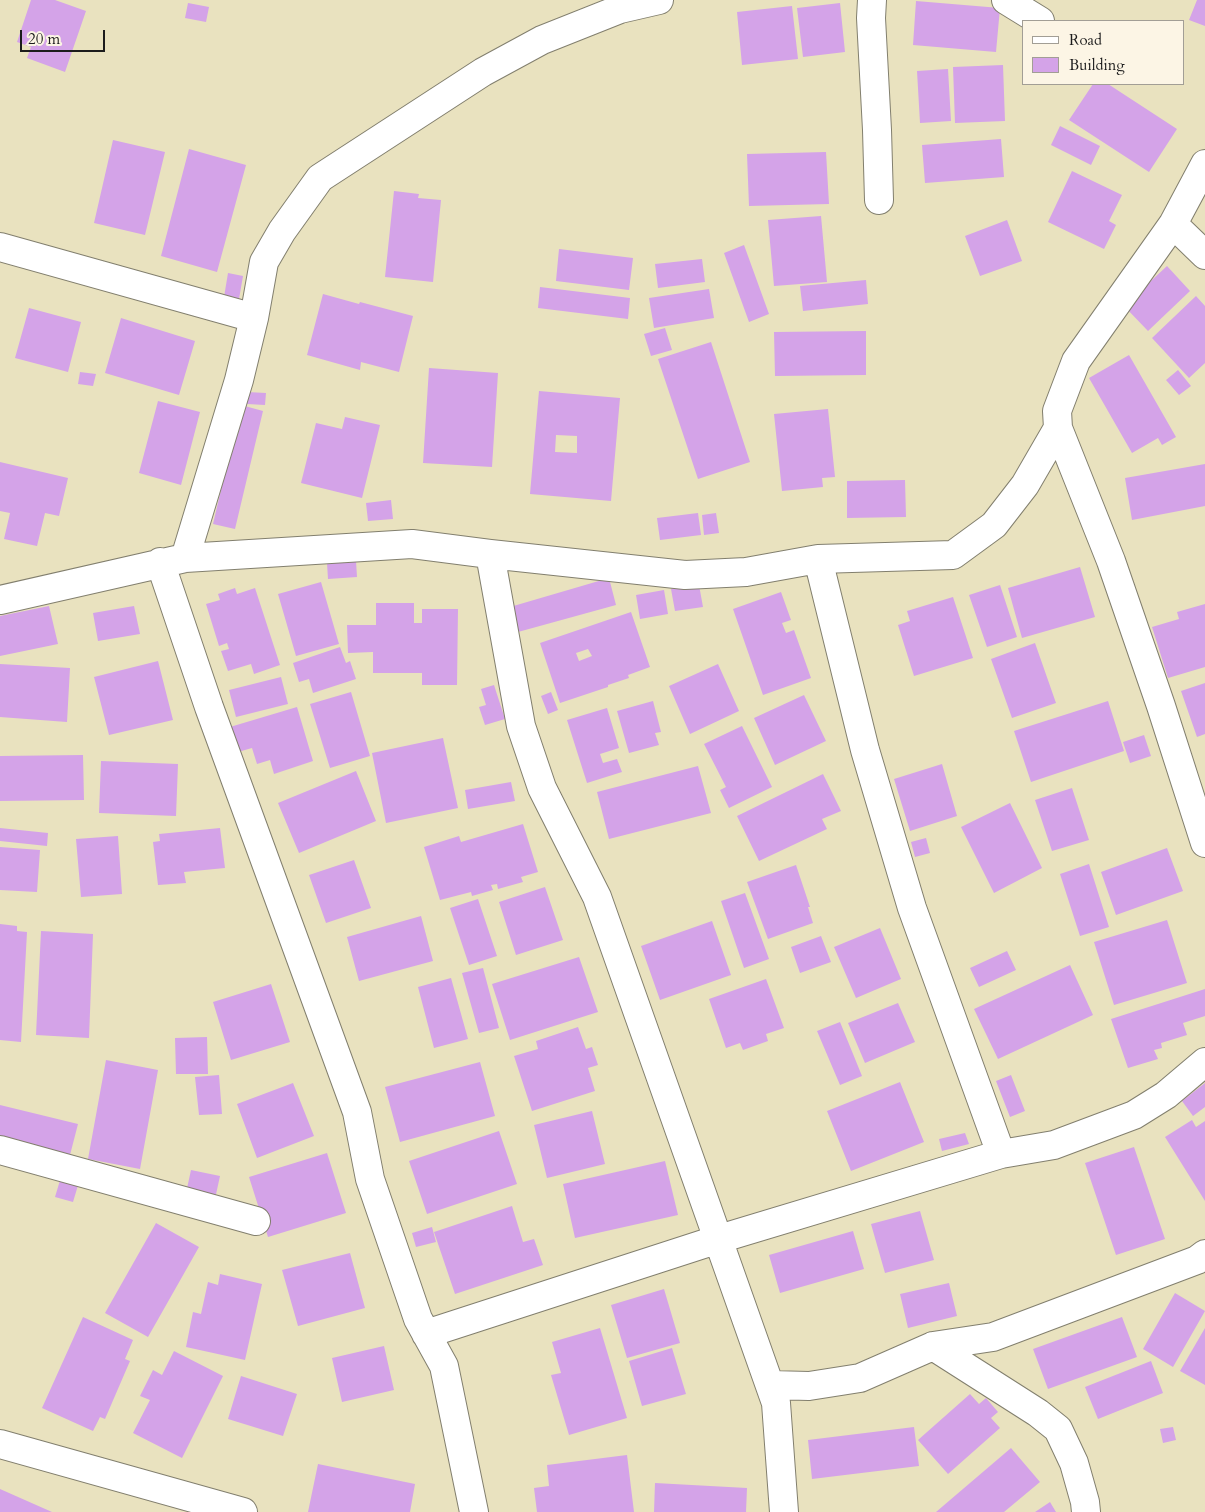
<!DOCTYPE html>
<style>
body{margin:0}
#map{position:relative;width:1205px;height:1512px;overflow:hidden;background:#e9e2bf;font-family:Cardo,serif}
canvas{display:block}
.legend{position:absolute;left:1022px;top:20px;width:162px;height:65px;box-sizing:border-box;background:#fcf5e5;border:1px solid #a29e95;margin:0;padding:6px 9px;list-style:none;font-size:15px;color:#1c1c1c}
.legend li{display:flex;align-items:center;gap:10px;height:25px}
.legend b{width:25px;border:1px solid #a29e95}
.scale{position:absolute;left:20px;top:30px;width:85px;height:22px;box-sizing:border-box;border:2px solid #1c1c1c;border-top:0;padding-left:6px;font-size:15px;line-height:18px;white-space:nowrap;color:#1c1c1c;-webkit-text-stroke:4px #fcf5e5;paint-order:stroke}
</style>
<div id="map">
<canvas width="1205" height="1512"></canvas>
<ul class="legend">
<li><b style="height:6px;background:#fff"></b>Road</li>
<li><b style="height:14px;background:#d4a3e8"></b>Building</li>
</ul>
<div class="scale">20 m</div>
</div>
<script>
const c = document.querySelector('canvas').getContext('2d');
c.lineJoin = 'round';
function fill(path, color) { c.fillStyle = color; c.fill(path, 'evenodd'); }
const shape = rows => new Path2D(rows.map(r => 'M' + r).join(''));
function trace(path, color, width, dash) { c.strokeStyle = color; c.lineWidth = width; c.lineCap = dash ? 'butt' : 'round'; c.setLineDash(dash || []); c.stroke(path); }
fill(shape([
 [31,0,55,0,86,11,65,72,27,58,31,47,17,42],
 [1197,0,1205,0,1205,26,1189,20],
 [916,1,1000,8,996,52,913,45],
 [188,3,209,7,206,22,185,18],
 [840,3,845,52,803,57,797,8],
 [792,6,798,59,742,65,737,12],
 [1003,65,1005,121,955,123,953,67],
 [948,69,951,121,920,123,917,71],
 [1093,84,1108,84,1177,129,1149,172,1069,120],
 [1060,126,1100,146,1091,165,1051,145],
 [1001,139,1004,177,925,183,922,145],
 [113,140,165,152,145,235,94,223],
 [189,149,246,165,217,272,161,256],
 [826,152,829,204,749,206,747,154],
 [1072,171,1122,195,1109,221,1116,225,1104,249,1048,222],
 [394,191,419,194,418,198,441,200,433,282,385,277],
 [821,216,827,282,774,286,768,220],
 [1007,220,1022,261,980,276,965,236],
 [744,245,769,314,749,322,724,253],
 [559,249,633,258,629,290,556,281],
 [702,259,705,282,658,288,655,264],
 [1167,266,1190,291,1148,331,1124,306],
 [228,273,243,276,239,299,224,297],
 [866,280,868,304,803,311,800,286],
 [540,287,630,298,628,319,538,308],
 [709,289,714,318,654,328,649,298],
 [323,294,359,304,360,302,413,316,399,372,361,362,360,370,307,355],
 [1196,296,1205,306,1205,363,1189,378,1152,338],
 [29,308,81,322,68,372,15,358],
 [121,318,195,341,179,395,105,373],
 [665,328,672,350,651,356,644,334],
 [866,331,866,375,775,376,774,332],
 [711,342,750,462,698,479,658,359],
 [1129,355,1176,437,1162,445,1158,438,1132,453,1089,378],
 [429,368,498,373,492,467,423,463],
 [1178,370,1191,386,1179,395,1166,380],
 [80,372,96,374,93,386,78,384],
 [539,391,620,398,611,501,530,494],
 [556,435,577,436,577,453,555,452],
 [247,392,266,393,265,405,247,404],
 [158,401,200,412,181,485,139,473],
 [241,405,263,411,235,529,213,524],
 [828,409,835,477,822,478,823,487,782,491,774,414],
 [345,417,380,425,362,498,301,483,316,423,342,429],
 [0,462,68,478,59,516,45,513,37,546,4,539,10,513,0,511],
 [1205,464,1205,506,1132,520,1125,478],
 [905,480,906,517,847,518,847,481],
 [391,500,393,519,368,521,366,503],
 [698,513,701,535,660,540,657,518],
 [716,513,719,533,704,535,702,515],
 [356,561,357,577,328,579,327,563],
 [1080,567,1095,617,1022,638,1008,588],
 [609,578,616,605,518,632,510,607],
 [321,582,339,644,296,656,278,594],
 [699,585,703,607,675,611,671,589],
 [1000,585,1017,637,987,647,969,595],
 [235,588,237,594,255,588,280,665,254,674,251,664,228,671,221,651,229,649,227,643,219,646,206,604,220,600,218,594],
 [664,590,668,614,640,619,636,595],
 [781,592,791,620,782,623,786,633,794,630,811,678,763,695,733,609],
 [953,597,973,658,914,676,898,625,910,621,907,611],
 [376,603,414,603,414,623,422,623,422,609,458,609,457,685,422,685,422,673,373,673,373,652,348,653,347,625,376,625],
 [1205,604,1205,667,1168,678,1152,627,1179,619,1177,612],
 [49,606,58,644,0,656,0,616],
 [134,606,140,634,98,641,93,613],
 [631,612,650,667,628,675,629,678,608,685,608,687,560,703,540,643],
 [588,649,592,656,579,661,576,653],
 [1035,643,1056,703,1012,718,991,659],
 [340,647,346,663,350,661,356,679,313,693,309,679,299,682,293,663],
 [158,661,173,720,109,735,94,677],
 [0,664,70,668,67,722,0,717],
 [718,664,739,711,690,734,669,686],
 [281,677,288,704,236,717,229,690],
 [1205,683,1205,734,1197,737,1181,691],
 [494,685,505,719,485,725,479,707,486,705,481,689],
 [351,692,370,756,330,768,310,704],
 [551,692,558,710,548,714,541,696],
 [804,695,826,741,775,765,754,718],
 [653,701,661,732,655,733,659,745,629,753,617,711],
 [1108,701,1124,751,1031,782,1014,731],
 [297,707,313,761,274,774,270,760,257,764,252,748,238,752,230,727],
 [607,708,619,748,600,754,603,763,617,759,622,772,587,783,567,720],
 [742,726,772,787,729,808,720,790,726,787,704,744],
 [1144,735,1151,756,1130,763,1123,742],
 [443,738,458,808,386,823,372,753],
 [83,755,84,800,0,801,0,756],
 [101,761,178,764,176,816,99,813],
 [942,764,957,816,910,831,894,779],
 [698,766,711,813,609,839,597,792],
 [356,771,376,821,299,853,278,803],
 [823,774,841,811,822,819,827,829,759,861,737,816],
 [511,782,515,801,468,809,465,790],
 [1072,788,1089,840,1052,851,1035,800],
 [1010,803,1042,868,994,893,961,827],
 [523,824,538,872,521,877,523,882,498,889,497,884,491,885,493,890,472,896,471,892,440,900,424,847,459,836,461,842],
 [0,828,48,833,47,846,0,841],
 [220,828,225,868,184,872,186,883,158,885,153,842,160,841,159,834],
 [118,836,122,894,81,897,76,839],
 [926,838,930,853,915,857,911,842],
 [0,847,40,850,37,892,0,890],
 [1167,848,1183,891,1116,915,1101,872],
 [354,860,371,908,326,923,309,875],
 [1089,864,1109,927,1080,936,1060,874],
 [796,865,810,907,808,907,813,923,768,939,747,882],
 [545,887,563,940,516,955,499,902],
 [745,893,769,959,744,968,721,901],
 [478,899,497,956,469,965,450,908],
 [421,916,433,961,359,981,347,937],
 [1167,920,1187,983,1114,1005,1094,942],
 [712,921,731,975,660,1000,641,946],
 [0,924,17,926,17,931,27,932,21,1042,0,1040],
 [880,928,901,979,856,998,834,947],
 [41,931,93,934,89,1038,36,1035],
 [821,936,831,962,800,973,791,947],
 [1007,951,1016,970,979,987,970,968],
 [579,957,598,1012,510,1040,492,984],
 [1070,965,1093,1015,998,1059,974,1009],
 [483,968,499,1028,479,1033,462,973],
 [451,978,468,1039,434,1048,418,987],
 [766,979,784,1028,766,1034,768,1041,743,1050,740,1043,726,1048,709,999],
 [271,984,290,1042,231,1060,213,1002],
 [1205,989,1205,1016,1183,1023,1187,1035,1161,1043,1162,1048,1154,1050,1158,1059,1128,1068,1111,1019],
 [898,1003,915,1042,865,1063,848,1023],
 [840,1022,862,1076,840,1085,817,1031],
 [578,1027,586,1049,592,1047,598,1065,588,1068,595,1091,532,1111,514,1056,538,1049,536,1041],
 [207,1037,208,1074,176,1074,175,1038],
 [106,1060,158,1070,140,1169,88,1159],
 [480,1062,495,1116,400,1142,385,1087],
 [219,1075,222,1114,199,1115,195,1077],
 [1011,1075,1025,1111,1010,1117,996,1081],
 [900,1082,924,1142,851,1171,827,1111],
 [293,1083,314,1136,257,1158,237,1104],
 [1205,1083,1205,1107,1193,1116,1182,1101],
 [0,1105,78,1124,70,1155,0,1137],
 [592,1111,605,1164,547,1178,534,1125],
 [1192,1120,1196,1127,1205,1121,1205,1201,1165,1137],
 [499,1131,517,1184,427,1214,409,1161],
 [965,1133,969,1144,942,1151,939,1139],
 [1134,1147,1165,1239,1116,1255,1085,1163],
 [327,1153,346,1213,268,1237,249,1177],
 [665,1161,678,1215,575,1238,563,1184],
 [191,1170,220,1176,215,1199,186,1193],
 [61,1177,79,1182,73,1202,55,1197],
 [512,1206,523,1242,534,1239,543,1265,455,1294,434,1232],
 [920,1211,934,1260,885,1273,871,1224],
 [156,1223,199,1247,148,1337,105,1313],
 [432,1227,436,1242,416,1247,412,1233],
 [853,1231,864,1269,780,1293,769,1255],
 [350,1253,365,1308,298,1326,282,1270],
 [220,1274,262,1284,245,1360,186,1347,193,1312,201,1314,208,1282,218,1285],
 [949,1283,957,1316,908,1328,900,1294],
 [664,1289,680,1343,627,1358,611,1305],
 [1175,1293,1205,1311,1173,1367,1143,1349],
 [83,1317,133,1340,125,1359,130,1361,105,1419,100,1417,93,1431,42,1408],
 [1122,1317,1137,1357,1048,1389,1033,1349],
 [600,1328,627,1418,569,1435,551,1375,561,1373,552,1342],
 [1205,1328,1205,1385,1180,1371],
 [384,1346,394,1390,342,1402,332,1358],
 [672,1348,686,1394,642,1406,629,1361],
 [174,1351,223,1376,182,1458,133,1433,150,1400,140,1396,153,1370,162,1375],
 [1151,1361,1163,1393,1098,1419,1085,1387],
 [241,1376,297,1394,283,1436,228,1419],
 [970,1394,979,1404,986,1398,998,1412,991,1418,1000,1428,948,1474,918,1440],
 [914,1427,919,1466,812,1479,808,1440],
 [1173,1427,1176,1440,1163,1443,1160,1429],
 [1011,1448,1040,1482,1004,1512,936,1512],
 [627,1455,634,1512,537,1512,534,1488,549,1486,547,1465],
 [318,1464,415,1484,410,1512,308,1512],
 [655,1483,747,1488,746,1512,654,1512],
 [0,1489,52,1512,0,1512],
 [1050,1502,1056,1512,1035,1512]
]), '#d4a3e8');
const minor = shape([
 [872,0,871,18,877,130,879,200],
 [1006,0,1040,21],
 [1205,164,1173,224,1076,361,1057,411,1058,428,1111,561,1161,706,1205,843],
 [1173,224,1205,255],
 [0,247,254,318],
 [490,554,521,726,542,788,597,897,776,1403,784,1512],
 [185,558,239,380,254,318,264,262,282,231,320,178,483,72,542,40,620,9,659,0],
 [818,559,865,750,912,908,1001,1154],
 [160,562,209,707,357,1112,370,1179,418,1319,444,1366,474,1512],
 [0,600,185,558,412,544,490,554,685,575,746,572,818,559,953,555,994,525,1025,485,1058,428],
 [0,1150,256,1221],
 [426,1334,719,1239,1001,1154,1054,1145,1134,1115,1166,1095,1205,1062],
 [933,1346,1038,1413,1058,1429,1074,1463,1085,1502,1086,1512],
 [770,1385,809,1386,860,1378,933,1346,993,1337,1197,1260,1205,1254],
 [0,1444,243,1512]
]);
trace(minor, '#827f6e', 30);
trace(minor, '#fff', 28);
</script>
